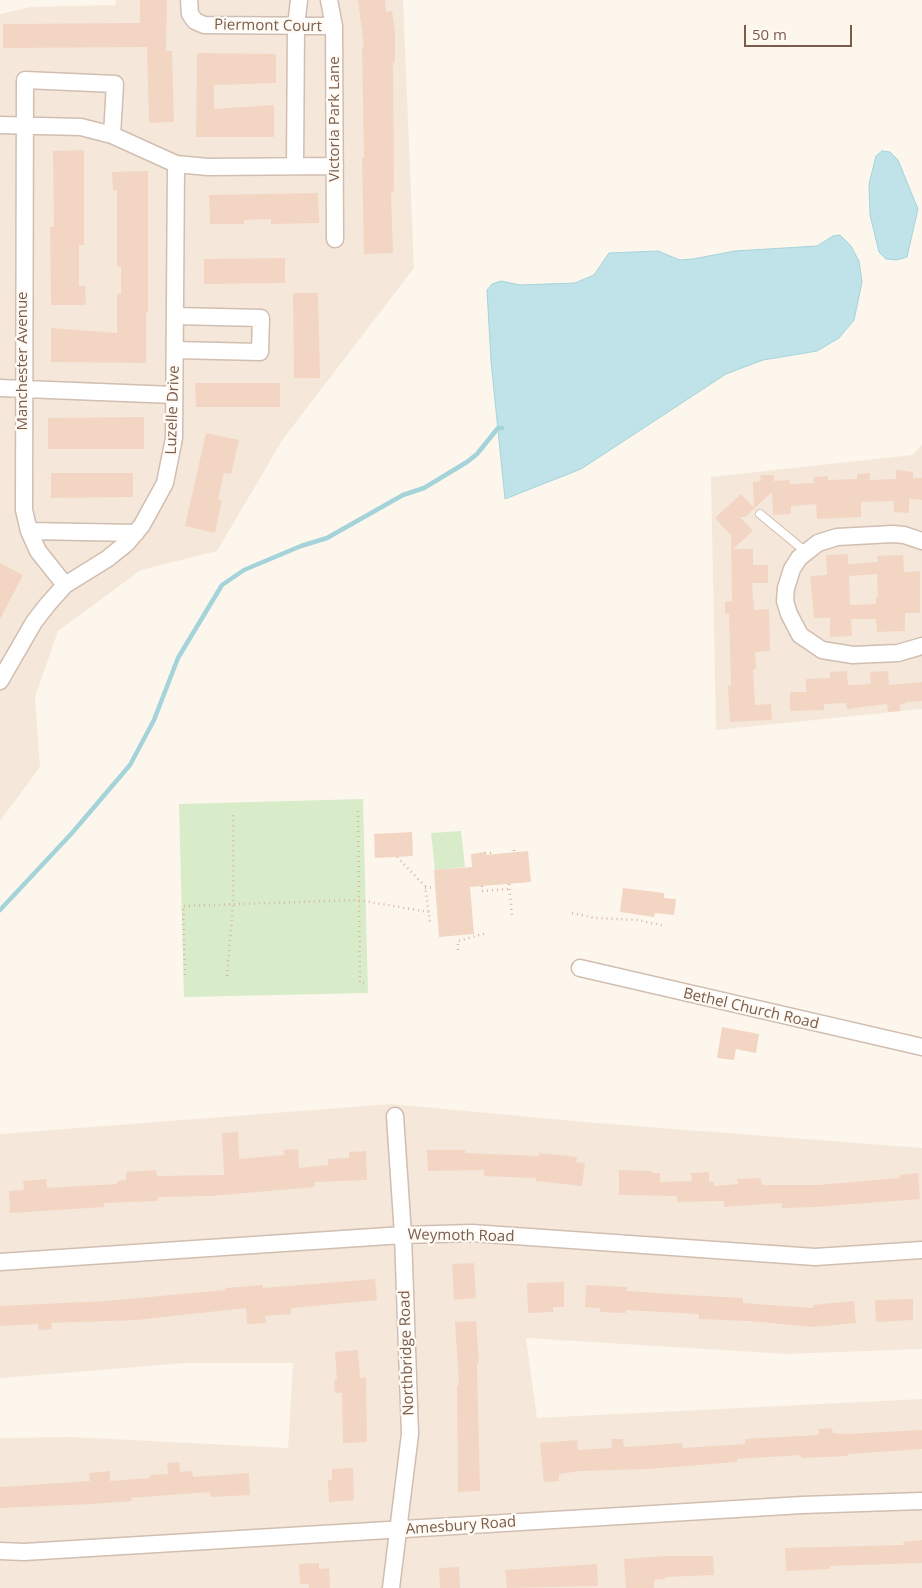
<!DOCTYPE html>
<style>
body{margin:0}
#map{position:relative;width:922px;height:1588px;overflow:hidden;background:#fdf6ec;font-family:"Open Sans",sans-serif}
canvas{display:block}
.scale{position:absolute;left:744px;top:25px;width:108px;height:22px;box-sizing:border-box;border:2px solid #7a5c4d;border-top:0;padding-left:6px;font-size:15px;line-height:18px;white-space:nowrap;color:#7a5c4d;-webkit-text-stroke:4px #fffaf3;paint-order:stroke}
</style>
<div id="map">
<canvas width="922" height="1588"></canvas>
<div class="scale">50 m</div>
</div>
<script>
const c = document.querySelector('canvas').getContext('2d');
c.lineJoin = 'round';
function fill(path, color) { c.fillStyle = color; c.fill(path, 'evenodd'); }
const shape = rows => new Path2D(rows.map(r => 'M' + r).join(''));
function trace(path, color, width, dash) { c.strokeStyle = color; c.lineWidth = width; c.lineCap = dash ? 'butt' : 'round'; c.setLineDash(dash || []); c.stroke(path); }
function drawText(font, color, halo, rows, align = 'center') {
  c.font = font + ' "Open Sans",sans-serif'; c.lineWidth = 4.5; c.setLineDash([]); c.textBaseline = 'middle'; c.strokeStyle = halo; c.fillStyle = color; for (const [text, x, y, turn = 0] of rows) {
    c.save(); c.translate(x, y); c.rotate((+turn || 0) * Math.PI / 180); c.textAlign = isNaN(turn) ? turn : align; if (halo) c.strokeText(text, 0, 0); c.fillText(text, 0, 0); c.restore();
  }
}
fill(shape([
 [116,0,403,0,414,268,283,439,217,551,141,570,58,631,35,697,40,767,0,821,0,14,31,7,115,5],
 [922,445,922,709,716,730,711,477,912,455],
 [391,1104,596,1123,922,1148,922,1349,787,1354,526,1338,537,1418,922,1399,922,1588,0,1588,0,1438,72,1437,288,1448,293,1363,186,1363,0,1378,0,1134]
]), '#f5e8da');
fill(shape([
 [363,799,368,993,184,997,179,804],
 [461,831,465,867,435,870,431,833]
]), '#d8ecc9');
const water = shape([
 [882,151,890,152,898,160,918,209,907,257,897,260,886,259,879,252,870,215,869,184,876,156,882,151],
 [840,235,851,246,859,261,862,282,854,320,839,338,817,351,763,360,726,374,581,469,505,499,491,361,487,290,492,284,501,281,520,285,575,283,594,275,609,253,658,251,680,260,693,259,735,251,817,246,833,236,840,235]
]);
fill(water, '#bfe3e8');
trace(water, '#a5d3da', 1);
trace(shape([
 [0,910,72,833,130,765,154,720,178,658,222,585,244,570,301,546,327,538,403,495,424,488,467,462,477,454,498,428,502,428]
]), '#a5d3da', 4.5);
fill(shape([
 [140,0,167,0,166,51,172,51,174,122,149,123,147,47,3,48,3,24,140,23],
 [358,0,385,0,386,12,392,11,395,31,395,63,393,63,394,191,391,192,393,253,364,254,362,158,364,158,362,47,364,47],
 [197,53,276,54,276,83,214,85,214,109,274,105,274,137,196,137],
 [84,150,84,245,79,245,79,286,85,286,86,305,51,305,50,227,54,227,53,151],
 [148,171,148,312,146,312,146,363,51,362,51,328,117,333,117,294,121,294,121,267,117,267,117,190,113,190,112,172],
 [318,193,319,223,271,224,271,219,244,220,244,224,210,224,209,195],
 [285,258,285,283,204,284,204,259],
 [293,293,318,293,320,378,294,378],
 [195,383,280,383,280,407,196,407],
 [144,417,144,449,48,449,48,418],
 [206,433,239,440,231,474,224,473,218,499,222,500,215,533,185,526],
 [896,470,913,472,913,478,922,478,922,500,909,499,909,513,894,512,894,501,861,502,861,517,817,519,816,504,791,506,791,514,773,515,772,492,745,517,740,517,753,531,733,549,753,549,753,565,768,565,768,583,752,583,754,610,769,609,770,651,755,652,756,669,753,669,755,705,771,704,772,720,730,722,728,686,731,686,729,614,725,614,725,602,732,601,731,535,715,518,741,494,754,508,753,482,761,481,760,475,774,475,774,481,789,480,790,484,814,483,814,477,828,476,828,480,857,479,857,474,870,473,870,480,896,479],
 [51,473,133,473,133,497,51,498],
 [848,554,848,564,878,562,877,556,903,555,904,572,920,571,920,613,905,613,905,631,877,632,876,619,851,619,852,636,830,637,830,618,814,618,810,576,827,575,826,555],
 [877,574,878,597,876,597,876,604,850,605,849,576],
 [0,563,23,575,0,619],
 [847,671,848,685,871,684,870,672,888,671,889,685,922,682,922,701,906,702,906,703,900,704,900,711,888,712,887,704,847,709,846,703,824,704,824,710,790,711,790,692,806,692,806,679,830,678,830,672],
 [412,832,413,856,375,858,374,834],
 [528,851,531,882,470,887,474,934,439,937,434,870,472,867,471,854,485,852,485,855],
 [623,888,664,893,664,898,676,899,674,915,655,913,654,917,620,912],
 [722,1027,759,1034,756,1053,736,1049,734,1060,717,1058],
 [238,1132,239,1159,284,1155,283,1150,298,1149,299,1168,328,1165,328,1159,349,1158,349,1152,366,1151,367,1180,315,1182,315,1187,210,1196,158,1197,158,1201,104,1203,104,1207,10,1213,9,1191,24,1190,23,1181,46,1179,47,1188,117,1184,117,1181,126,1180,126,1172,156,1170,157,1176,224,1175,222,1133],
 [427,1150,465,1150,465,1153,539,1156,539,1153,577,1157,576,1162,585,1163,582,1186,536,1181,536,1178,484,1176,484,1170,428,1171],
 [619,1170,652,1171,652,1173,660,1173,660,1182,692,1181,691,1173,709,1172,709,1182,714,1182,714,1186,738,1184,737,1179,761,1178,762,1185,818,1185,900,1178,900,1175,918,1173,920,1199,815,1207,782,1208,782,1203,724,1207,724,1201,677,1202,677,1196,619,1195],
 [474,1263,476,1298,454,1300,452,1264],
 [375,1279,377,1300,291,1308,291,1314,265,1316,266,1323,247,1324,246,1308,137,1320,51,1323,52,1329,39,1330,38,1324,0,1326,0,1306,106,1301,225,1290,225,1288,263,1285,263,1288],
 [564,1282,564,1307,553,1307,553,1312,528,1313,527,1283],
 [586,1285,627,1287,627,1291,686,1295,743,1298,743,1303,813,1308,813,1305,854,1301,856,1323,814,1327,749,1321,699,1319,699,1314,626,1310,626,1313,600,1312,600,1308,585,1307],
 [913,1299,913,1320,876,1322,875,1300],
 [476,1321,479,1363,477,1363,480,1491,458,1492,457,1385,459,1385,455,1322],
 [358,1350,360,1378,366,1377,367,1442,343,1443,342,1393,335,1393,334,1381,337,1380,335,1352],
 [832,1428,833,1433,847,1434,922,1430,922,1449,848,1454,848,1456,801,1458,801,1455,737,1459,737,1462,648,1469,580,1471,559,1474,559,1481,544,1482,540,1443,577,1440,578,1450,612,1448,611,1439,623,1439,624,1447,682,1443,683,1448,745,1444,745,1439,819,1435,819,1429],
 [179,1462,180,1472,192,1471,193,1477,249,1473,250,1495,211,1497,210,1492,131,1498,132,1501,92,1504,0,1508,0,1487,90,1481,89,1473,110,1471,110,1481,150,1478,150,1475,168,1474,167,1463],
 [353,1468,354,1500,329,1502,328,1480,332,1480,332,1469],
 [922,1540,922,1563,830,1566,830,1569,786,1571,785,1548,904,1545,903,1542],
 [664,1556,713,1556,714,1575,665,1577,665,1579,654,1580,654,1588,626,1588,624,1559],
 [319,1563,319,1569,329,1568,330,1588,309,1588,308,1584,300,1584,299,1564],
 [597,1564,598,1586,507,1588,505,1570],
 [459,1567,460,1588,440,1588,439,1568]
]), '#f3d5c3');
const service = shape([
 [760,514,806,552]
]);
const minor = shape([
 [189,0,190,14,195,21,204,25,334,26],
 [329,0,334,26,335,239],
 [0,125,81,127,112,135,176,164,208,167,335,166],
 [295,166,296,26,299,0],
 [175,350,260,352,261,318,175,316],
 [0,388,174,395],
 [29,531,136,533],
 [922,541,904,535,893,534,837,537,818,543,799,558,792,569,786,588,785,601,789,614,800,635,822,650,853,655,898,653,922,646],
 [65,585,38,551,29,531,24,510,25,80,115,84,112,135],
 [0,681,34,622,48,604,65,585,107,559,127,543,142,525,165,483,174,438,176,164],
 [580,968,922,1047],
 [0,1262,403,1235,472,1233,815,1257,922,1250],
 [0,1551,24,1552,802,1505,922,1501],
 [391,1588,410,1434,403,1235,395,1116]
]);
trace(service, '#d1beb0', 10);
trace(minor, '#d1beb0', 19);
trace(shape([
 [358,811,360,983,368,983],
 [514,850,514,852],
 [485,853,494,853],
 [397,857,425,886,430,923],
 [509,884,512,916],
 [482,886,482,891,510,889],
 [425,888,435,887],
 [572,913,595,918,637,920,666,926],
 [458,950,458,941,486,933],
 [185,975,183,906,358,900,429,912],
 [227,976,233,905,233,814]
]), '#d9b8a5', 2.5, [1, 4]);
trace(service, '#fff', 8);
trace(minor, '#fff', 16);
drawText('15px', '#7a5c4d', '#fffaf3', [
 ["Piermont Court",268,26,1],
 ["Victoria Park Lane",335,119,-90],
 ["Manchester Avenue",23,361,-90],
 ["Luzelle Drive",173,410,-88],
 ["Bethel Church Road",751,1009,13],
 ["Weymoth Road",461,1236,1],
 ["Northbridge Road",407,1353,-92],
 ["Amesbury Road",461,1526,-4]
]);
</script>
